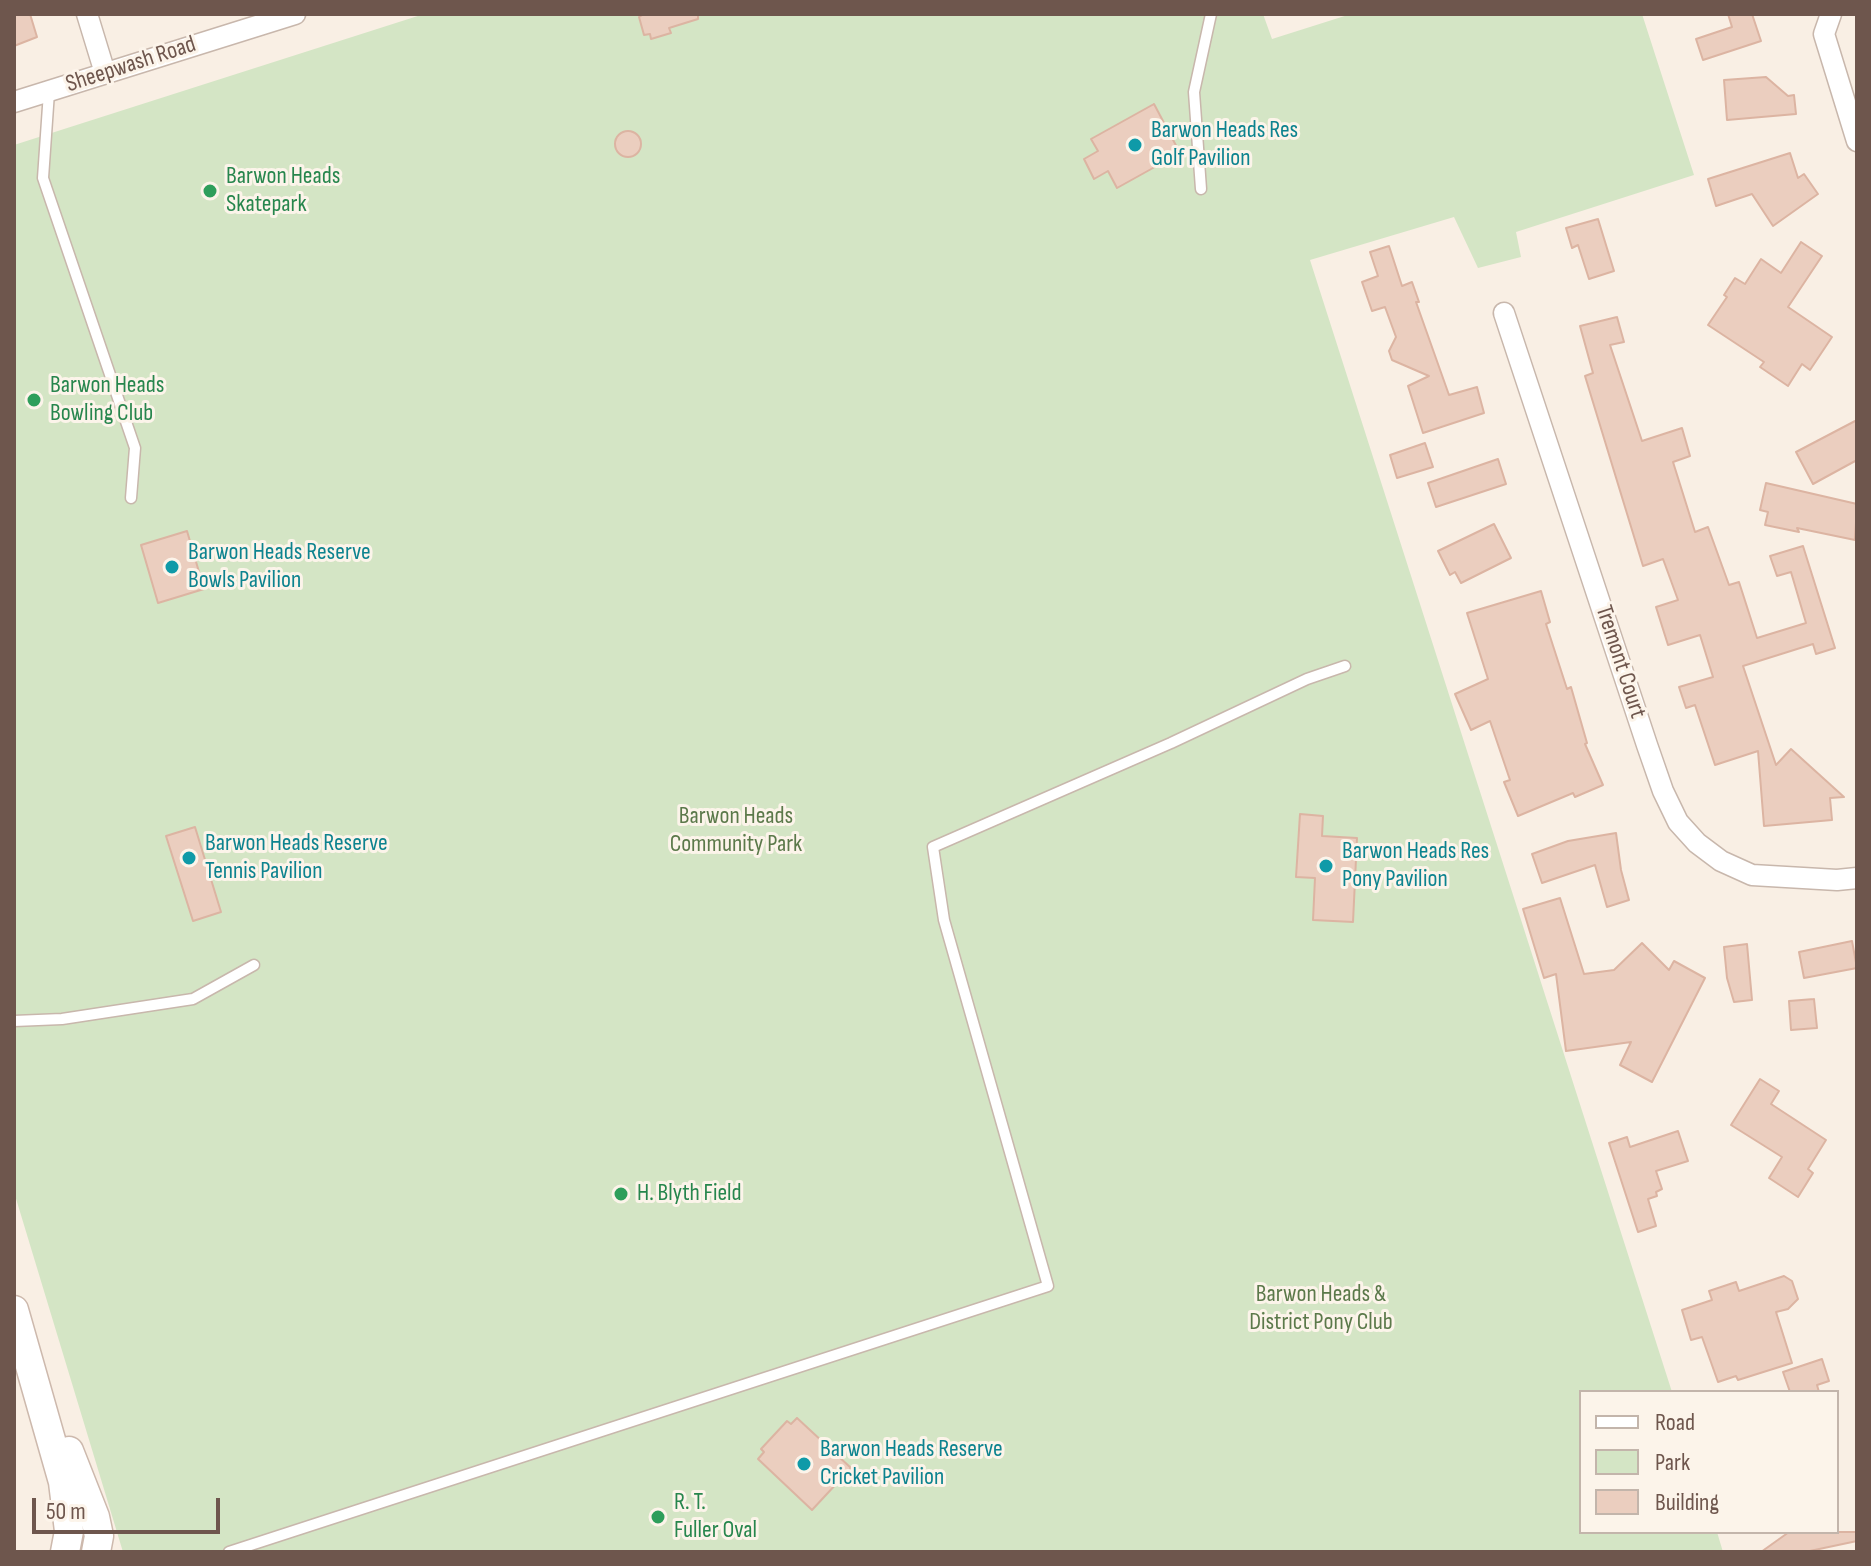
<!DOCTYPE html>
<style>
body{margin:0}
#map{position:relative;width:1871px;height:1566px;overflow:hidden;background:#f9efe4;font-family:"Sofia Sans Condensed",sans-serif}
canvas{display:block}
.frame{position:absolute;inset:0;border:16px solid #6e564d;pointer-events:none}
.legend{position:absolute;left:1579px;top:1390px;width:260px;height:144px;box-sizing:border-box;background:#fcf4ea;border:2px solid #c3b5ab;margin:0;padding:10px 14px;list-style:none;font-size:24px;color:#6e564d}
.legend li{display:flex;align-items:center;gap:16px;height:40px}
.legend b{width:40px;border:2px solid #c3b5ab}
.scale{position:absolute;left:32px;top:1498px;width:188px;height:36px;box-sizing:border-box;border:4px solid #6e564d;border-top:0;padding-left:10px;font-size:24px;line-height:28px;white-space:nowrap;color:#6e564d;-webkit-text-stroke:6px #fcf4ea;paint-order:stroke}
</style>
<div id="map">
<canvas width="1871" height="1566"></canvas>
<div class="frame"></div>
<ul class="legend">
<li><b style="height:10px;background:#fff"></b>Road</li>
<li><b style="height:22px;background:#d4e5c5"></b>Park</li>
<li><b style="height:22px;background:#ebcebf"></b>Building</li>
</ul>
<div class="scale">50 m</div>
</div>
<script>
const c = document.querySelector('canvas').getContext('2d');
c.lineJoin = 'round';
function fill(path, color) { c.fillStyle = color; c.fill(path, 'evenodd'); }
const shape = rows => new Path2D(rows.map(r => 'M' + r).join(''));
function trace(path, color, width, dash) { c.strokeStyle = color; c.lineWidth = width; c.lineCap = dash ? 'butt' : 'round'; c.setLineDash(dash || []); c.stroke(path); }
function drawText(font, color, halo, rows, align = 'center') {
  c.font = font + ' "Sofia Sans Condensed",sans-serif'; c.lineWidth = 6; c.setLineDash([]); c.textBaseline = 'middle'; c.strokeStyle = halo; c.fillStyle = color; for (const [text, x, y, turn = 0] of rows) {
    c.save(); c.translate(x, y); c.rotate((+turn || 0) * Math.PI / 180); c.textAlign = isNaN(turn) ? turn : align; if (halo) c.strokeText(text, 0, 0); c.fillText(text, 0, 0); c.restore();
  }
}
fill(shape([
 [424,14,1263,14,1272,39,1351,14,1642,14,1694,175,1516,232,1521,257,1478,268,1454,217,1310,260,1672,1392,1581,1392,1581,1532,1717,1532,1723,1552,123,1552,14,1192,14,145]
]), '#d4e5c5');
const building = shape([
 [14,14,30,14,37,37,14,46,14,14],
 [644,14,698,14,698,19,669,28,671,33,651,39,650,34,644,35,639,17,644,14],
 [1728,14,1752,14,1761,41,1703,60,1696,39,1732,27,1728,14],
 [1766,77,1788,96,1794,95,1796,114,1727,120,1724,80,1766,77],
 [1154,104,1180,153,1117,188,1108,171,1094,179,1084,159,1098,151,1091,139,1154,104],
 '615 144a13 13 0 1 1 26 0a13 13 0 1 1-26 0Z',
 [1790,153,1798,178,1804,174,1818,194,1773,226,1752,194,1716,206,1708,179,1790,153],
 [1598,219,1614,271,1589,279,1578,245,1572,248,1566,228,1598,219],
 [1801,242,1822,256,1788,307,1832,337,1810,370,1802,364,1788,386,1760,367,1764,362,1708,325,1727,297,1724,295,1735,278,1745,284,1761,259,1781,273,1801,242],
 [1389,246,1402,286,1412,282,1419,302,1416,302,1449,395,1477,387,1484,413,1423,433,1408,386,1429,376,1392,360,1389,351,1396,337,1385,307,1372,311,1362,282,1378,276,1370,252,1389,246],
 [1617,317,1624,342,1610,345,1642,441,1682,428,1690,456,1673,462,1695,532,1708,527,1729,585,1739,582,1757,638,1806,623,1791,572,1777,576,1770,556,1803,546,1835,648,1816,654,1813,644,1743,666,1776,765,1791,749,1844,797,1830,798,1832,820,1764,826,1758,751,1715,765,1695,705,1686,708,1679,687,1713,677,1700,635,1668,645,1656,607,1678,600,1663,559,1643,566,1585,376,1593,373,1580,326,1617,317],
 [1857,420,1857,460,1813,484,1796,452,1857,420],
 [1425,443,1433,467,1397,478,1390,455,1425,443],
 [1498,459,1506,484,1436,507,1428,483,1498,459],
 [1766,483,1857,504,1855,540,1797,528,1799,532,1765,525,1768,512,1760,510,1766,483],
 [1494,524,1511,558,1461,583,1455,572,1450,575,1438,551,1494,524],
 [187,531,204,589,158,603,141,545,187,531],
 [1541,591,1550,622,1546,624,1567,689,1571,687,1587,743,1585,744,1603,785,1575,797,1573,793,1518,816,1504,782,1510,780,1490,721,1471,730,1455,694,1488,679,1467,613,1541,591],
 [1300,814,1323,816,1322,836,1357,838,1353,922,1313,920,1315,878,1296,877,1300,814],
 [195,827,221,912,193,921,166,836,195,827],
 [1616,833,1621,870,1629,900,1607,907,1595,865,1542,883,1532,854,1568,841,1616,833],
 [1560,898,1584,974,1614,970,1642,943,1669,970,1674,961,1705,978,1652,1082,1620,1065,1631,1042,1566,1051,1556,974,1544,978,1523,909,1560,898],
 [1852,941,1857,968,1804,978,1799,952,1852,941],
 [1747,944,1752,1000,1734,1002,1727,978,1724,947,1747,944],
 [1814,999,1817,1028,1791,1030,1789,1001,1814,999],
 [1760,1079,1779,1091,1771,1104,1826,1140,1808,1169,1813,1173,1798,1197,1769,1178,1782,1157,1731,1125,1760,1079],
 [1678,1131,1688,1161,1656,1171,1662,1189,1656,1192,1657,1196,1648,1199,1656,1226,1638,1232,1609,1143,1627,1137,1630,1147,1678,1131],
 [1784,1276,1792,1281,1798,1299,1788,1309,1776,1312,1792,1363,1738,1380,1736,1376,1718,1382,1702,1337,1691,1340,1682,1310,1712,1300,1709,1291,1736,1282,1739,1291,1784,1276],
 [1822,1359,1829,1381,1817,1385,1819,1392,1790,1392,1783,1372,1822,1359],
 [797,1418,851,1468,812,1510,758,1459,764,1452,761,1449,787,1421,791,1424,797,1418],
 [1789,1532,1856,1532,1857,1541,1805,1552,1761,1552,1789,1532]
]);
fill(building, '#ebcebf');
trace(building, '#dcb4a2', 2);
const lane = shape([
 [49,92,43,178,135,448,131,498],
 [1201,189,1194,92,1211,14],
 [14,1021,62,1019,193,999,254,965],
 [229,1552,1048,1286,944,920,933,847,1171,743,1307,679,1345,666]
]);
const street = shape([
 [87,14,105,73],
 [1831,14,1824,34,1857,141],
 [14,102,295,14],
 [1504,313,1647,745,1663,791,1678,822,1697,843,1721,861,1752,875,1837,880,1857,878]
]);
const secondary = shape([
 [14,1310,63,1482,69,1531,65,1552],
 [69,1451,95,1517,99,1536,96,1552]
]);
trace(lane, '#c8b7ac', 13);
trace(street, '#c8b7ac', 23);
trace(secondary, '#cdb9ad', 31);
trace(lane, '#fff', 10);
trace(street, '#fff', 20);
trace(secondary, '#fff', 28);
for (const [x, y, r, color] of [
 [1135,145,8,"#0f9aa8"],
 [210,191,8,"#2e9e5b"],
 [34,400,8,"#2e9e5b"],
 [172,567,8,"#0f9aa8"],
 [189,858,8,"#0f9aa8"],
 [1326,866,8,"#0f9aa8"],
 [621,1194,8,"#2e9e5b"],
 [804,1464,8,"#0f9aa8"],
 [658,1517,8,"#2e9e5b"]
]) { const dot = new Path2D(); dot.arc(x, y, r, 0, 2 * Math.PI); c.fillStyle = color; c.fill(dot); trace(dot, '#fcf4ea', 3); }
drawText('24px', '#6e564d', '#fcf4ea', [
 ["Sheepwash Road",131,65,-18],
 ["Tremont Court",1620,662,72]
]);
drawText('24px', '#0d838f', '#fcf4ea', [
 ["Barwon Heads Res",1151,131],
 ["Golf Pavilion",1151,159],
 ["Barwon Heads Reserve",188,553],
 ["Bowls Pavilion",188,581],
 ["Barwon Heads Reserve",205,844],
 ["Tennis Pavilion",205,872],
 ["Barwon Heads Res",1342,852],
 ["Pony Pavilion",1342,880],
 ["Barwon Heads Reserve",820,1450],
 ["Cricket Pavilion",820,1478]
], 'left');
drawText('24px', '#27864d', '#fcf4ea', [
 ["Barwon Heads",226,177],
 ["Skatepark",226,205],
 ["Barwon Heads",50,386],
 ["Bowling Club",50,414],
 ["H. Blyth Field",637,1194],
 ["R. T.",674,1503],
 ["Fuller Oval",674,1531]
], 'left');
drawText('24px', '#5b794a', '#fcf4ea', [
 ["Barwon Heads",736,817],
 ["Community Park",736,845],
 ["Barwon Heads &",1321,1295],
 ["District Pony Club",1321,1323]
]);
</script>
